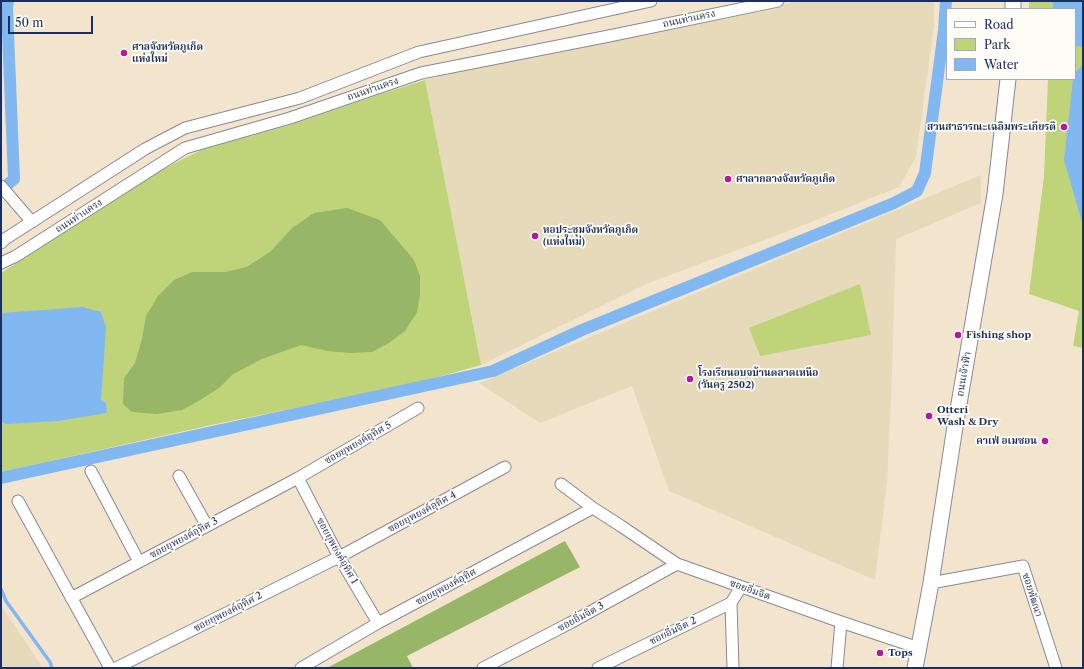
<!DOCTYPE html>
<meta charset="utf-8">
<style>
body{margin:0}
#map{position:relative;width:1084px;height:669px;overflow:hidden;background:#f3e5cd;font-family:"Libre Caslon Text",serif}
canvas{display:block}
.frame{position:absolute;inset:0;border:2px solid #1b2f5e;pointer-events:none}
.legend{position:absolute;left:946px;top:8px;width:130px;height:72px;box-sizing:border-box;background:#fdfcf7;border:1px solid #a3aaba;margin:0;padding:5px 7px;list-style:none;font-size:12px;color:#1b2f5e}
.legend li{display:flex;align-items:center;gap:8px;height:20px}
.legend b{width:20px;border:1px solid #a3aaba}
.scale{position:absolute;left:8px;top:16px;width:85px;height:18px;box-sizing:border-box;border:2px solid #1b2f5e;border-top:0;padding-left:5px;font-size:12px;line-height:14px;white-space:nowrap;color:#1b2f5e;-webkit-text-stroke:3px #fdfcf7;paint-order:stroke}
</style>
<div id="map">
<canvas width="1084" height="669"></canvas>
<div class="frame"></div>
<ul class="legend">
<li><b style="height:5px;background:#fff"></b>Road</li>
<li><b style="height:11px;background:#bfd478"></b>Park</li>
<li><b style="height:11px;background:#82b8f1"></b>Water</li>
</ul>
<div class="scale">50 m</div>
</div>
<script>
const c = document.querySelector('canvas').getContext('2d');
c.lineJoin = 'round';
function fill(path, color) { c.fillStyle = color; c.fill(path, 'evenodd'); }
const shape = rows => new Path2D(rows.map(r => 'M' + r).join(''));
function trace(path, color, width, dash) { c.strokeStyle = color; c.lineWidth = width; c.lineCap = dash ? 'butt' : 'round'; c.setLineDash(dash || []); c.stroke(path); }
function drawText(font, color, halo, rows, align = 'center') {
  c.font = font + ' "Libre Caslon Text","Noto Serif Thai",serif'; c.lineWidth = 3.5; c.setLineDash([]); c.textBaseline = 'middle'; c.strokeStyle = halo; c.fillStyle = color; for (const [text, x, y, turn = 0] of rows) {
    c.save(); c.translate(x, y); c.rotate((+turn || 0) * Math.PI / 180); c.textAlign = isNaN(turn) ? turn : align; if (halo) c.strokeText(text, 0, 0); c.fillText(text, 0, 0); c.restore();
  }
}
fill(shape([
 [800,1,934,1,934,26,916,157,899,187,786,232,646,284,481,365,425,80,468,69],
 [981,175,981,203,896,239,892,375,887,483,875,580,669,491,632,386,540,423,479,383],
 [1,605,41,665,42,668,1,668]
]), '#e6daba');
fill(shape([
 [1029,1,1083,1,1083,348,1073,346,1079,311,1029,294,1044,176,1048,79,1075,79,1075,9,1029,9],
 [425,80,481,365,413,384,216,424,1,472,1,273,163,169,201,150,290,125,381,94],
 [860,284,871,335,760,356,749,328]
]), '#bfd478');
fill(shape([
 [347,208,380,220,414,260,420,276,420,295,417,312,405,331,389,343,372,352,350,353,328,351,301,345,262,359,233,374,219,388,202,399,182,410,157,414,132,412,123,404,124,378,135,363,142,339,146,316,158,296,174,280,192,272,225,272,247,267,271,251,292,228,314,213],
 [565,541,580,567,407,656,413,668,327,668]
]), '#97b668');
fill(shape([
 [1053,1,1083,1,1083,47,1075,46,1075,9,1053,9],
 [1083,64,1083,226,1064,160,1073,79,1075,79,1075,73],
 [83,307,101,312,106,327,101,400,106,403,107,413,58,421,6,424,1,422,1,313]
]), '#82b8f1');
trace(shape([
 [1,589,6,601,37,644,50,662,52,668]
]), '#82b8f1', 3.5);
trace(shape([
 [1,190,14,179,7,8,8,1],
 [1,478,493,371,582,330,894,203,917,191,925,173,944,30,946,1]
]), '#82b8f1', 12);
const minor = shape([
 [1,186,32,222],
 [1,243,5,239,145,149,185,128,300,98,419,52,651,1],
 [1,263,16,256,185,148,290,118,421,73,609,36,778,1],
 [91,471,139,562],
 [179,476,207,526],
 [298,478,339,557,378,623],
 [561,484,593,508,621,526,677,564,841,622,919,648],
 [18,501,110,668],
 [931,583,1023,566,1056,668],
 [71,598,298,478,418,408],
 [731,603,733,668],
 [116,668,339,557,505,467],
 [301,668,378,623,593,508],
 [483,668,570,623,677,564],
 [598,668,731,603,741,587],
 [837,668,841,622]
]);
const secondary = shape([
 [1013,9,1013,1],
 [915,668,931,583,954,433,995,194,1008,79]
]);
trace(minor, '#878a96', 13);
trace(secondary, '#878a96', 17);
trace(minor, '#fff', 11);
trace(secondary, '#fff', 15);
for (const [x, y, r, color] of [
 [124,53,4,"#b5179e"],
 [1064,127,4,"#b5179e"],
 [728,179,4,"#b5179e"],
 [535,236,4,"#b5179e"],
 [958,335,4,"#b5179e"],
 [690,379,4,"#b5179e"],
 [929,416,4,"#b5179e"],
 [1045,441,4,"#b5179e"],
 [880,653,4,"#b5179e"]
]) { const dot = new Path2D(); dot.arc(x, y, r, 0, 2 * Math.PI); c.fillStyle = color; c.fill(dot); trace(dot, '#fdfcf7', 1.5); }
drawText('10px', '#1b2f5e', '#fdfcf7', [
 ["ถนนท่าแครง",689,19,-12],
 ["ถนนท่าแครง",373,89,-19],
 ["ถนนท่าแครง",79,216,-33],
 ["ถนนเจ้าฟ้า",964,374,-80],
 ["ซอยยุพยงค์อุทิศ 5",358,443,-30],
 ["ซอยยุพยงค์อุทิศ 4",422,512,-28],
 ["ซอยยุพยงค์อุทิศ 3",184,538,-28],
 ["ซอยยุพยงค์อุทิศ 1",337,551,61],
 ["ซอยยุพยงค์อุทิศ",446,587,-28],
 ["ซอยอิ่มจิต",750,590,20],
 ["ซอยพัฒนา",1032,595,72],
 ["ซอยยุพยงค์อุทิศ 2",228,612,-27],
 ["ซอยอิ่มจิต 3",581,617,-28],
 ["ซอยอิ่มจิต 2",673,631,-26]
]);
drawText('bold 10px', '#1b2f5e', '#fdfcf7', [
 ["ศาลจังหวัดภูเก็ต",132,47],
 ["แห่งใหม่",132,59],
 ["สวนสาธารณะเฉลิมพระเกียรติ",1056,127,"right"],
 ["ศาลากลางจังหวัดภูเก็ต",736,179],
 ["หอประชุมจังหวัดภูเก็ต",543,230],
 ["(แห่งใหม่)",543,242],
 ["Fishing shop",966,335],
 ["โรงเรียนอบจบ้านตลาดเหนือ",698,373],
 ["(วันครู 2502)",698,385],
 ["Otteri",937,410],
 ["Wash & Dry",937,422],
 ["คาเฟ่ อเมซอน",1037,441,"right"],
 ["Tops",888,653]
], 'left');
</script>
